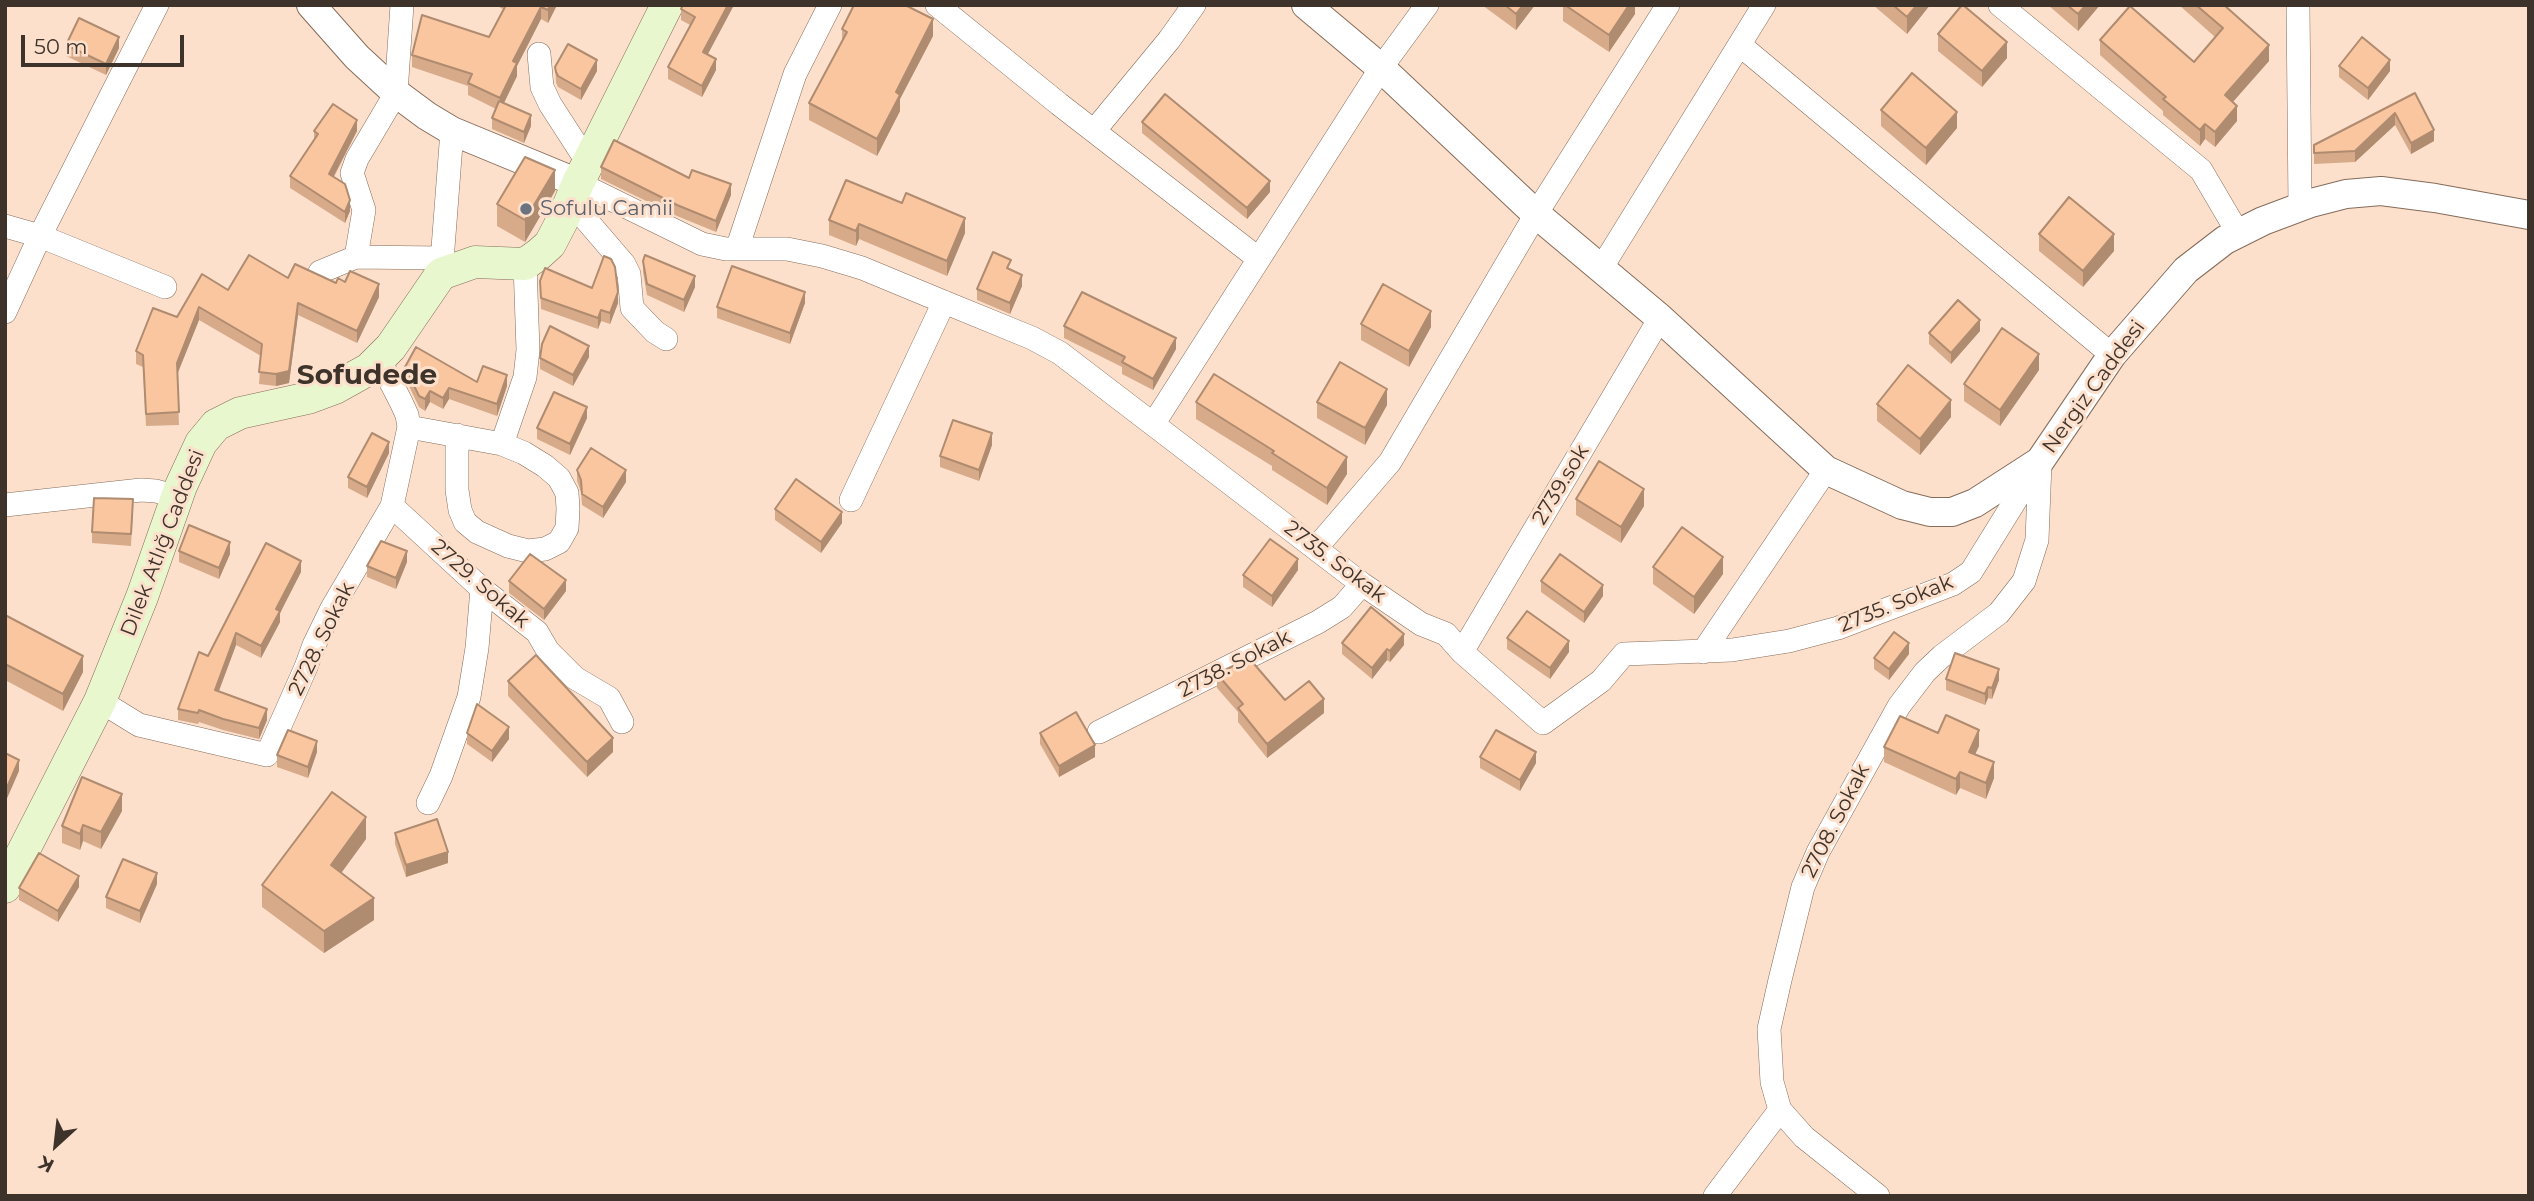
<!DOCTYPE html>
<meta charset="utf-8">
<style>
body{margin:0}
#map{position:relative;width:2534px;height:1201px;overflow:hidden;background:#fde0cc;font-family:Montserrat,sans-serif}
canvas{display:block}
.frame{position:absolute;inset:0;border:7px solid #3e332b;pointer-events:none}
.north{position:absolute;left:21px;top:1110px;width:70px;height:70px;-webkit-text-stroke:5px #fde0cc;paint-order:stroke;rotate:207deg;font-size:19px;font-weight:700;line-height:28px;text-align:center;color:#3e332b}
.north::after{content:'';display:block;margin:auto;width:24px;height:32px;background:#3e332b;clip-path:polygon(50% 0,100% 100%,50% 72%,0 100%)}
.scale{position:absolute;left:21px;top:35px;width:163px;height:32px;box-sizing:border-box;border:4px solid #3e332b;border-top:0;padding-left:9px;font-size:21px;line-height:24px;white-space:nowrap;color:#3e332b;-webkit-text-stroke:5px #fde0cc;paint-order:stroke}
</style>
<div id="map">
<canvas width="2534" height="1201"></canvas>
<div class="frame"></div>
<div class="north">K</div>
<div class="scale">50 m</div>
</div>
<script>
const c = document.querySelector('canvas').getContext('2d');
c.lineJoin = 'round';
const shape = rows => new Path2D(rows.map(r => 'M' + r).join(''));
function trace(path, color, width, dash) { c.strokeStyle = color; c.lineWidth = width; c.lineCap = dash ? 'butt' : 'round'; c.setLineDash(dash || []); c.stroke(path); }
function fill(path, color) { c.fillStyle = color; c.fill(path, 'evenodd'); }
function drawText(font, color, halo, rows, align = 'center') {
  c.font = font + ' Montserrat,sans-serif'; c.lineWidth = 6; c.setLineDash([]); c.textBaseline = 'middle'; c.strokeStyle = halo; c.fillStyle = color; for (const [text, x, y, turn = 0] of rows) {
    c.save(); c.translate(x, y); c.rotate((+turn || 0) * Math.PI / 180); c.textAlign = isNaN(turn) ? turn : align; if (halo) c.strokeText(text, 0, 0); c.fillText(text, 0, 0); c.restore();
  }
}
const minor = shape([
 [937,5,1059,104,1259,259],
 [2000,5,2201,170,2238,233],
 [2298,5,2300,207],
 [1740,45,2112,355],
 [539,54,542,87,550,104,588,163],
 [1094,131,1169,40,1194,5],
 [578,183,702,244,726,249,787,249,822,256,862,268,944,302,1032,338,1060,353,1362,584,1421,624,1446,634,1462,652,1543,723,1601,681,1624,654,1732,650,1789,641,1838,628,1953,584,1971,572,2038,464],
 [570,201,624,264,629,274,632,308,655,332,666,339],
 [5,226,40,236,165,287],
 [737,249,795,74,830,5],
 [356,257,364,210,352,173,357,159,396,93,402,5],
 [1602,267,1764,5],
 [320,272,356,257,442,258],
 [441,274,452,131],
 [5,312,40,236,157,5],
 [1154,423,1381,68,1427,5],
 [409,427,502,444],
 [457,435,457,490,460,510,465,522,477,532,508,546,528,551,545,549,559,542,567,528,568,509,567,493,559,478,545,466,524,453,502,444,525,377,528,350,525,264],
 [851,500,944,302],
 [5,505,141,490,156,491,177,497],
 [392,506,482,589,537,632,548,651,575,678,609,698,622,722],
 [1316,548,1390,462,1536,214,1668,5],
 [1462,652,1660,318],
 [1703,652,1826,470],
 [100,701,139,725,267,755,306,667,314,645,332,608,392,506,409,427,407,415,401,402,379,359],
 [1099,732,1318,622,1342,607,1362,584],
 [428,803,441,776,469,697,477,648,482,589],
 [1715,1196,1780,1110],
 [1878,1196,1804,1137,1780,1110,1772,1082,1769,1029,1780,980,1803,887,1818,852,1899,706,1925,672,1942,656,1999,613,2024,581,2037,540,2040,464]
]);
const tertiary = shape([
 [311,5,357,57,396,93,427,116,452,131,578,183],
 [1306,5,1381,68,1536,214,1660,318,1826,470,1902,505,1930,512,1952,512,1975,503,2040,461,2112,355,2186,270,2225,240,2263,221,2311,203,2346,194,2381,191,2435,198,2529,215]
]);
const secondary = shape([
 [5,887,100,701,142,597,181,486,201,443,216,425,240,413,308,398,335,388,369,369,391,347,441,274,475,262,525,264,539,254,550,244,563,219,578,183,667,5]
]);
trace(minor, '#856c5a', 24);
trace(tertiary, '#856c5a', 30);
trace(secondary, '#856c5a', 33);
trace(minor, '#fff', 23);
trace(tertiary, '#fff', 28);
trace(secondary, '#e8f7cd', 32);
fill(shape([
 [495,5,557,5,548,23,541,19,517,66,517,76,504,103,531,126,524,143,492,129,492,118,496,109,468,95,468,86,412,67,412,55,489,37,503,9],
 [683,5,734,5,708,54,716,70,702,97,668,79,668,67,690,25,681,20,681,9],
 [1482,5,1535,5,1516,30],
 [1563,5,1635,5,1635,14,1609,52,1563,21],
 [1873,5,1930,5,1907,34],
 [2048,5,2100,5,2078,31],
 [2179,5,2224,5,2269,61,2232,102,2237,121,2215,147,2205,139,2200,146,2163,115,2163,111,2100,55,2100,40,2194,62,2215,37],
 [842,29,933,36,900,99,900,111,877,156,809,120,809,103,842,42],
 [1938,34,2007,58,1982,87,1938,51],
 [66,45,119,48,106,75,66,56],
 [2339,66,2390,71,2368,100,2339,77],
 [555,67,597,71,581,100,558,87,556,83],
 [2415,93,2434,141,2411,154,2395,125,2355,162,2314,164,2314,145],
 [1881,110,1957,128,1926,165,1881,126],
 [1142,122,1270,192,1247,219,1142,133],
 [314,131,357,131,334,177,350,211,345,223,290,188,290,176,314,141],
 [601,167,689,178,731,195,716,232,677,216,601,179],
 [555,191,525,242,497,226,497,204],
 [829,220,965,233,947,276,859,239,856,246,829,235],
 [2039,234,2114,251,2083,287,2039,251],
 [643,261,695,287,684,312,647,295,643,272],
 [1011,270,1022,286,1010,314,977,300,977,289],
 [288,278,336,283,379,297,357,343,298,315,289,383,276,386,259,384,261,356,199,320,177,374,179,425,146,426,143,367,136,364,136,351,177,317,228,290],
 [540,281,618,303,610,324,601,321,598,329,541,309],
 [805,303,790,344,717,318,717,307],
 [1361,324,1431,327,1409,367,1361,340],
 [1064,326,1176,349,1153,390,1122,374,1122,367,1064,338],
 [1980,331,1951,364,1929,344,1929,333],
 [589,357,573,386,540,369,540,358],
 [405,367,477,382,507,386,497,416,449,399,443,409,430,402,425,411,419,407,405,378],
 [2039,370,2000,426,1964,401,1964,384],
 [1196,402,1347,474,1327,505,1272,470,1272,466,1196,419],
 [1317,402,1387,405,1365,445,1317,418],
 [1877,404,1951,417,1920,455,1877,421],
 [587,418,570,455,537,439,537,428],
 [992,445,979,481,940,467,940,456],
 [389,453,367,498,348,488,348,477],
 [577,470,626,482,603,518,582,505,581,492,577,481],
 [1576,499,1644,506,1621,543,1576,515],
 [775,509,842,523,821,553,775,520],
 [133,510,131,546,92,543,92,532],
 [179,551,230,554,219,579,179,562],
 [407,562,396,589,367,577,367,566],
 [1653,567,1723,574,1694,614,1653,584],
 [1298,570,1272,607,1243,587,1243,575],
 [301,572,280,613,280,622,261,658,236,645,219,691,267,720,259,739,223,730,199,722,198,724,178,720,178,709,208,656],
 [509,581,566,591,544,620,509,593],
 [1541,581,1603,596,1584,623,1541,592],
 [5,615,83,672,63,711,5,680],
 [1507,638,1569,652,1550,679,1507,649],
 [1342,643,1404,645,1390,662,1387,660,1372,679,1342,654],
 [1909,654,1889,680,1874,669,1874,658],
 [1217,674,1285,700,1324,713,1267,758,1238,722,1238,712,1217,688],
 [1946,679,1999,680,1992,699,1988,698,1985,705,1946,690],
 [508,681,613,752,587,777,508,696],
 [467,733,509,739,492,762,467,744],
 [1040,733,1095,757,1059,777,1040,744],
 [1938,733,1979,746,1975,754,1994,778,1986,799,1960,788,1956,795,1884,762,1884,747],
 [317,752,308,778,277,767,277,755],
 [1480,757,1536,763,1520,791,1480,768],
 [122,811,101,849,83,841,80,850,62,843,62,826],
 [395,833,448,863,406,877,395,844],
 [366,839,341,873,374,920,324,953,262,907,262,885],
 [157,884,140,923,106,908,106,897],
 [79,887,58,922,19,900,19,888]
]), '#d7aa8a');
fill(shape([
 [550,5,557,5,548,23,548,10],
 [728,5,734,5,703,63,703,52],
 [1523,5,1535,5,1516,30,1516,14],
 [1629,5,1635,5,1635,14,1609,52,1609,35],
 [1917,5,1930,5,1907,34,1907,17],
 [2086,5,2100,5,2078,31,2078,14],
 [541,7,541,19,517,66,517,76,500,111,500,98,513,61],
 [933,19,933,36,900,99,900,111,877,156,877,139,896,92],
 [119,37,119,48,106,75,106,64],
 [2007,42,2007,58,1982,87,1982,71],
 [2269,45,2269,61,2225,111,2225,95],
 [716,59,716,70,702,97,702,86],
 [597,60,597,71,581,100,581,89],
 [2390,60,2390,71,2368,100,2368,88],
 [2237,106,2237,121,2215,147,2215,132],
 [1957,112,1957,128,1926,165,1926,148],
 [2395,113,2395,125,2355,162,2355,151],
 [531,115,531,126,524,143,524,132],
 [357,120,357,131,329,185,329,174],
 [2205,124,2205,139,2200,146,2200,130],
 [2434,130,2434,141,2411,154,2411,143],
 [555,170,555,191,525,242,525,220],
 [1270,181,1270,192,1247,219,1247,208],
 [731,184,731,195,716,232,716,221],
 [350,200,350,211,345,223,345,212],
 [965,218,965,233,947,276,947,261],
 [859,224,859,239,856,246,856,231],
 [2114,234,2114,251,2083,287,2083,271],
 [1022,275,1022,286,1010,314,1010,303],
 [695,276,695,287,684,312,684,300],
 [379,284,379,297,357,343,357,331],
 [618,292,618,303,610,324,610,313],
 [805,292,805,303,790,344,790,333],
 [298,303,298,315,289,383,276,386,276,374],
 [199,307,199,320,177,375,177,363],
 [601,310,601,321,598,329,598,318],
 [1431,311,1431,327,1409,367,1409,351],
 [1980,320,1980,331,1951,364,1951,353],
 [1176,338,1176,349,1153,390,1153,379],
 [589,346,589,357,573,386,573,375],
 [2039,354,2039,370,2000,426,2000,410],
 [507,375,507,386,497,416,497,404],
 [449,388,449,399,443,409,443,398],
 [1387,389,1387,405,1365,445,1365,428],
 [430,391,430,402,425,411,425,399],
 [1951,400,1951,417,1920,455,1920,439],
 [587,407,587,418,570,455,570,444],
 [992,433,992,445,979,481,979,470],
 [389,442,389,453,367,498,367,487],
 [1347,457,1347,474,1327,505,1327,488],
 [626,470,626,482,603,518,603,507],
 [1644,489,1644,506,1621,543,1621,527],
 [842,512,842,523,821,553,821,542],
 [230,542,230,554,219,579,219,568],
 [407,551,407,562,396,589,396,578],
 [1723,557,1723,574,1694,614,1694,597],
 [1298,559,1298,570,1272,607,1272,596],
 [301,561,301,572,280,613,280,622,261,658,261,646,276,609],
 [566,580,566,591,544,620,544,609],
 [1603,585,1603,596,1584,623,1584,612],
 [236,633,236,645,215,701,215,690],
 [1404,634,1404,645,1390,662,1390,651],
 [1569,641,1569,652,1550,679,1550,668],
 [1909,643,1909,654,1889,680,1889,669],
 [1387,649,1387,660,1372,679,1372,668],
 [83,656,83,672,63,711,63,694],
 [1999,669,1999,680,1992,699,1992,688],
 [1988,687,1988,698,1985,705,1985,694],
 [1324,699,1324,713,1267,758,1267,744],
 [267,709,267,720,259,739,259,728],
 [509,727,509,739,492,762,492,751],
 [1979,730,1979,746,1969,768,1969,752],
 [613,738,613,752,587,777,587,762],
 [317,741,317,752,308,778,308,767],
 [1095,745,1095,757,1059,777,1059,766],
 [1536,752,1536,763,1520,791,1520,780],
 [19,760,19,771,5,803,5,792],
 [1994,762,1994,778,1986,799,1986,783],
 [1960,772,1960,788,1956,795,1956,779],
 [122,794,122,811,101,849,101,832],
 [366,817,366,839,331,887,331,865],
 [83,825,83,841,80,850,80,834],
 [448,852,448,863,406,877,406,865],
 [157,873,157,884,140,923,140,911],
 [79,876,79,887,58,922,58,911],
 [374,898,374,920,324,953,324,931]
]), '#af8b70');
const building = shape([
 [506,5,550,5,548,10,541,7,513,61,517,63,500,98,468,83,472,74,412,55,422,15,489,37,506,5],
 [683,5,728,5,703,52,716,59,702,86,668,67,695,17,681,9,683,5],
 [854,5,905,5,933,19,896,92,900,95,877,139,809,103,847,32,842,29,854,5],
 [1505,5,1523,5,1516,14,1505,5],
 [1565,5,1629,5,1609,35,1565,5],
 [1893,5,1917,5,1907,17,1893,5],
 [1962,5,1963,5,2007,42,1982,71,1938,34,1962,5],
 [2067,5,2086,5,2078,14,2067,5],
 [2196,5,2224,5,2269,45,2225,95,2237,106,2215,132,2205,124,2200,130,2163,99,2166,97,2100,40,2130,6,2194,62,2223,28,2196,5],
 [79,18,119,37,106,64,66,45,79,18],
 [2362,37,2390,60,2368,88,2339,66,2362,37],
 [568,44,597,60,581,89,558,76,556,72,555,67,568,44],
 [1912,73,1957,112,1926,148,1881,110,1912,73],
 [2415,93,2434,130,2411,143,2395,113,2355,151,2314,153,2314,145,2415,93],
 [1165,94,1270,181,1247,208,1142,122,1165,94],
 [499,101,531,115,524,132,492,118,499,101],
 [333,104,357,120,329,174,345,184,350,200,345,212,290,176,318,134,314,131,333,104],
 [614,140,689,178,692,170,731,184,716,221,677,205,601,167,614,140],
 [525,157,555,170,525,220,497,204,525,157],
 [846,180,902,203,906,193,965,218,947,261,859,224,856,231,829,220,846,180],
 [2069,197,2114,234,2083,271,2039,234,2069,197],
 [993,252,1011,260,1007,268,1022,275,1010,303,977,289,993,252],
 [249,255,288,278,295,264,336,283,338,278,345,282,350,271,379,284,357,331,298,303,289,371,276,374,259,372,262,344,199,307,177,363,179,412,146,414,143,355,136,351,153,308,177,317,202,274,228,290,249,255],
 [645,255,695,276,684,300,647,284,643,261,645,255],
 [604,256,611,259,615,267,618,292,610,313,601,310,598,318,541,298,540,281,545,268,592,288,604,256],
 [732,266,805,292,790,333,717,307,732,266],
 [1383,284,1431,311,1409,351,1361,324,1383,284],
 [1082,292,1176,338,1153,379,1122,362,1125,357,1064,326,1082,292],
 [1958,300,1980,320,1951,353,1929,333,1958,300],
 [550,326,589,346,573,375,540,358,542,344,550,326],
 [2002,328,2039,354,2000,410,1964,384,2002,328],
 [416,347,477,382,483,366,507,375,497,404,449,388,443,398,430,391,425,399,419,396,405,367,416,347],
 [1340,362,1387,389,1365,428,1317,402,1340,362],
 [1908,365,1951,400,1920,439,1877,404,1908,365],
 [1214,374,1347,457,1327,488,1272,453,1274,451,1196,402,1214,374],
 [554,392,587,407,570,444,537,428,554,392],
 [953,420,992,433,979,470,940,456,953,420],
 [372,433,389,442,367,487,348,477,372,433],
 [591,448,626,470,603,507,582,494,581,480,577,470,591,448],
 [1599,461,1644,489,1621,527,1576,499,1599,461],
 [796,479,842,512,821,542,775,509,796,479],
 [94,498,133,499,131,534,92,532,94,498],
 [189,525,230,542,219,568,179,551,189,525],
 [1682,527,1723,557,1694,597,1653,567,1682,527],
 [1270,539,1298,559,1272,596,1243,575,1270,539],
 [381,541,407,551,396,578,367,566,381,541],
 [266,543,301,561,276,609,280,611,261,646,236,633,215,690,267,709,259,728,223,719,199,710,198,713,178,709,199,652,208,656,266,543],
 [530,554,566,580,544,609,509,581,530,554],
 [1560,554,1603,585,1584,612,1541,581,1560,554],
 [1371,607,1404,634,1390,651,1387,649,1372,668,1342,643,1371,607],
 [1527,611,1569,641,1550,668,1507,638,1527,611],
 [5,615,83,656,63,694,5,664,5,615],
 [1894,632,1909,643,1889,669,1874,658,1894,632],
 [1955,653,1999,669,1992,688,1988,687,1985,694,1946,679,1955,653],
 [536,655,613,738,587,762,508,681,536,655],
 [1249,658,1285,700,1309,681,1324,699,1267,744,1238,708,1243,704,1217,674,1249,658],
 [477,704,509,727,492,751,467,733,477,704],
 [1076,712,1095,745,1059,766,1040,733,1076,712],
 [1946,715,1979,730,1969,752,1994,762,1986,783,1960,772,1956,779,1884,747,1900,716,1938,733,1946,715],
 [288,730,317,741,308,767,277,755,288,730],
 [1496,730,1536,752,1520,780,1480,757,1496,730],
 [5,753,19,760,5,792,5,753],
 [82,777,122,794,101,832,83,825,80,834,62,826,82,777],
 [332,792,366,817,331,865,374,898,324,931,262,885,332,792],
 [437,819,448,852,406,865,395,833,437,819],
 [39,853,79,876,58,911,19,888,39,853],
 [123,859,157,873,140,911,106,897,123,859]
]);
fill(building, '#fac6a0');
trace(building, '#af8b70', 2);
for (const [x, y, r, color] of [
 [526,209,7,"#6b7280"]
]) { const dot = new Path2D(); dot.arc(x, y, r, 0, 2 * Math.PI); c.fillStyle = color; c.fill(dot); trace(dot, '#fde0cc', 2.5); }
drawText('21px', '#5b616d', '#fde0cc', [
 ["Sofulu Camii",540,209]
], 'left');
drawText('21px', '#3e332b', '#fde0cc', [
 ["Nergiz Caddesi",2094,387,-54],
 ["2739.sok",1561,485,-59],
 ["Dilek Atlığ Caddesi",163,543,-69],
 ["2735. Sokak",1335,562,37],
 ["2729. Sokak",480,584,41],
 ["2735. Sokak",1896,604,-22],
 ["2728. Sokak",322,639,-64],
 ["2738. Sokak",1235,664,-27],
 ["2708. Sokak",1836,821,-63]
]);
drawText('bold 28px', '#3e332b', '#fde0cc', [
 ["Sofudede",367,376]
]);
</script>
